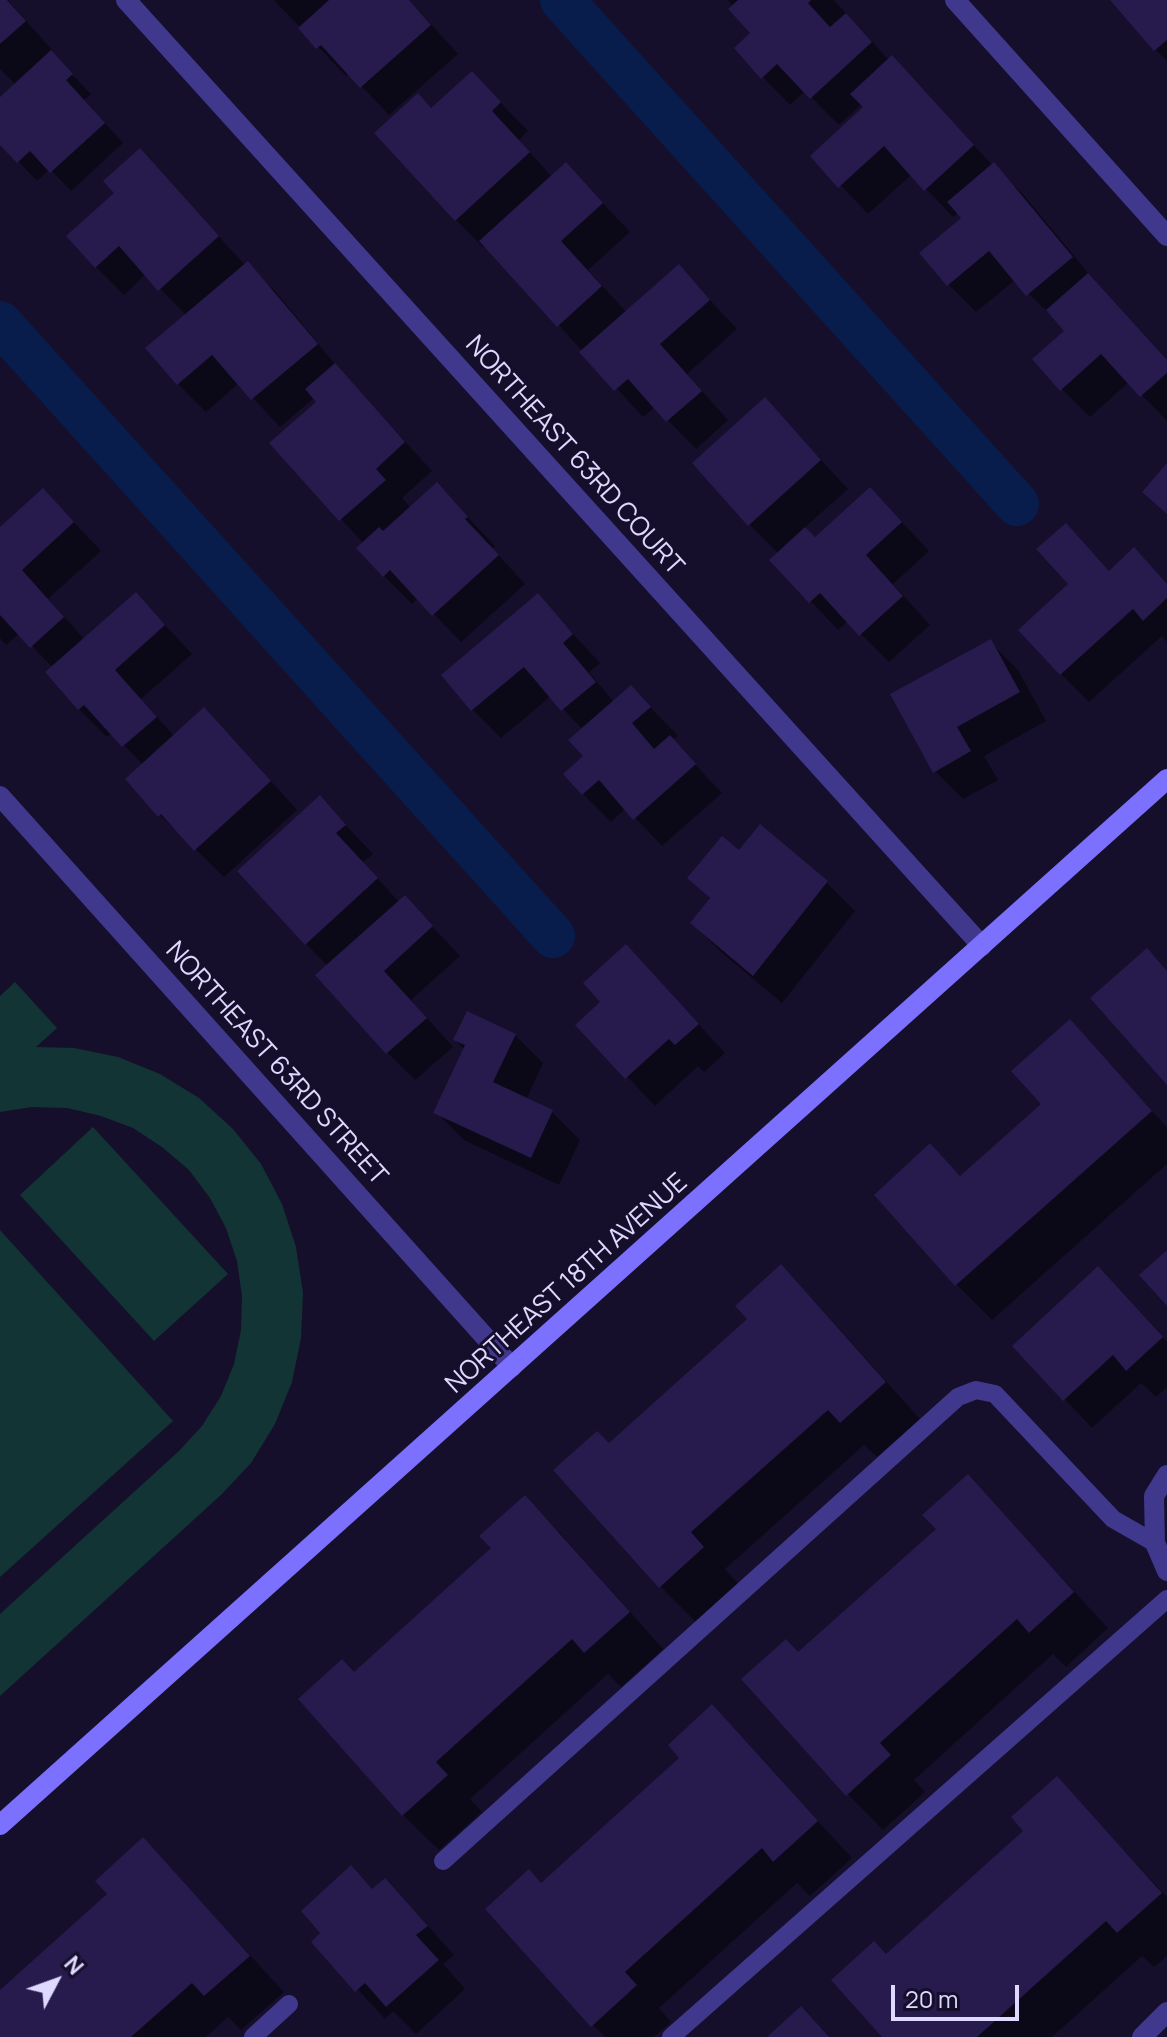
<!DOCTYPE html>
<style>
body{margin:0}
#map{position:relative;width:1167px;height:2037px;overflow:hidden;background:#160f2b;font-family:Manrope,sans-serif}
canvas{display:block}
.north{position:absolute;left:16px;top:1941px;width:80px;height:80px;-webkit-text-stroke:6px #160f2b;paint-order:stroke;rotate:49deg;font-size:22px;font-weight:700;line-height:32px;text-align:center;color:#e0d9ff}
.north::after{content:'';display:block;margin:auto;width:28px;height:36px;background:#e0d9ff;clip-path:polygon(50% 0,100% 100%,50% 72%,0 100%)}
.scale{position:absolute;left:891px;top:1985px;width:128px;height:36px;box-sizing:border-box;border:4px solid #e0d9ff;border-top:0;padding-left:10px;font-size:24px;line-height:28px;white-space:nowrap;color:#e0d9ff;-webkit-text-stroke:6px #160f2b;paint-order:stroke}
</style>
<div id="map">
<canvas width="1167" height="2037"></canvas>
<div class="north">N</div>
<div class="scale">20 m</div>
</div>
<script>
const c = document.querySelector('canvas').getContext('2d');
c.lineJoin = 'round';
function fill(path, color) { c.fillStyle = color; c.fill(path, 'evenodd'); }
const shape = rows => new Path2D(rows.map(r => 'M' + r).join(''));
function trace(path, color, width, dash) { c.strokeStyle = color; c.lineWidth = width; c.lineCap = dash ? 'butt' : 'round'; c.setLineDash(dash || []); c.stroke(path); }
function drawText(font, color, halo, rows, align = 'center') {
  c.font = font + ' Manrope,sans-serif'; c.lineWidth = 6; c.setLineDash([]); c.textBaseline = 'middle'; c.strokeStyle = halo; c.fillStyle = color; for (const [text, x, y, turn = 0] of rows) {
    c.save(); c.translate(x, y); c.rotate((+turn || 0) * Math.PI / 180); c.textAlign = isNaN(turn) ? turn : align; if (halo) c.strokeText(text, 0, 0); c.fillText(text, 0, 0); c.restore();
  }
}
fill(shape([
 [15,982,57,1028,36,1047,74,1048,118,1057,160,1074,199,1098,233,1129,261,1164,282,1204,296,1247,303,1293,301,1338,292,1382,275,1424,251,1463,222,1494,0,1696,0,1614,179,1451,202,1426,221,1396,234,1364,241,1330,242,1296,237,1261,226,1228,210,1198,189,1170,162,1147,133,1128,101,1116,67,1108,32,1107,0,1112,0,996],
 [93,1127,228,1274,154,1341,20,1195],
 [0,1230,173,1421,0,1577]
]), '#123435');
fill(shape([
 [0,0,8,0,52,50,50,52,91,94,84,100,123,143,71,191,50,169,37,181,0,142,0,99,16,85,0,69],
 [274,0,409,0,458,54,389,115,349,73,346,76],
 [728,0,834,0,889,60,892,58,920,86,993,166,1022,193,1099,286,1167,360,1167,421,1129,382,1090,417,1062,389,1067,331,1015,280,976,312,948,284,964,218,959,212,953,217,912,174,868,214,813,156,866,108,862,104,839,125,805,91,790,105,763,77,753,33],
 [1113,0,1167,0,1167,61,1155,49],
 [500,102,528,131,519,140,552,177,566,164,630,232,588,270,627,313,679,267,737,329,687,374,728,420,696,449,655,407,643,417,486,246,484,248,456,220,377,133,432,110],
 [140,151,246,266,248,264,276,292,343,374,432,471,402,498,411,508,437,485,495,546,492,548,525,584,461,642,418,598,412,604,384,576,359,548,364,544,272,444,319,402,315,397,280,427,239,383,206,412,178,384,187,316,146,274,124,295,96,267,117,193],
 [765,400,848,489,804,528,815,540,898,518,929,551,893,584,930,625,889,662,848,621,838,630,772,560,779,554,749,524],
 [71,519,101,551,48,599,85,640,136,594,192,654,141,699,175,737,232,738,297,810,224,877,160,815,143,765,112,733,107,737,79,709,48,673,53,668,20,633,6,645,0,638,0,530],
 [1066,526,1110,572,1134,550,1167,584,1167,642,1162,636,1089,702,1061,674,1071,584],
 [538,596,600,663,589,672,614,702,631,687,678,736,672,740,722,793,662,846,626,808,611,822,583,794,586,756,583,730,551,696,501,738,473,710],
 [990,642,1018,670,1046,721,984,756,998,780,963,799,935,771],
 [320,798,373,854,363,862,399,902,405,897,460,956,411,1000,453,1047,415,1080,387,1052,328,966,306,944],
 [760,827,827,883,855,911,782,1003,720,951,692,923,711,900,690,878,739,853],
 [654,975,725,1053,704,1072,698,1066,655,1106,578,1025],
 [1070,1022,1167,1127,1167,1164,992,1320,957,1285,876,1195,930,1146,962,1177,1044,1104],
 [515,1035,543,1063,526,1100,552,1112,580,1140,559,1185,464,1140,436,1112,465,1050,455,1040],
 [781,1267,816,1303,920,1419,877,1457,864,1445,725,1569,738,1584,696,1622,661,1587,556,1470,609,1445,750,1319],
 [1126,1297,1167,1342,1167,1387,1156,1397,1141,1383,1092,1428,1015,1346],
 [968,1477,1108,1628,1066,1667,1053,1654,914,1780,925,1792,883,1830,848,1794,799,1655,938,1529],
 [524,1497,560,1533,663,1649,621,1687,608,1674,470,1799,482,1812,439,1850,403,1815,494,1548],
 [712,1707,852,1858,810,1896,797,1883,659,2008,671,2022,654,2037,605,2037,593,2025,542,1885,682,1758],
 [1057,1778,1167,1897,1167,1956,1154,1967,1142,1956,1052,2037,884,2037,886,1956,1026,1831],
 [143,1840,284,1992,241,2030,228,2017,206,2037,0,2037,0,1993,109,1894],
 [374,1891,413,1909,454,1955,443,1964,465,1989,416,2034,393,2011,385,2019,314,1942]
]), '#0007');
trace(shape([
 [562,0,1017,504],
 [0,323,553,936]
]), '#081d4b', 44);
fill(shape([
 [0,0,7,0,26,21,0,44],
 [329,0,409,0,431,25,360,88,321,45,316,49,298,28],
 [738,0,811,0,808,3,830,27,846,13,872,42,810,99,777,64,761,79,734,48,750,33,728,9],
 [1110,0,1167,0,1167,40,1154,51],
 [51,50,73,74,66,80,105,123,50,173,30,151,17,163,0,145,0,97],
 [892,55,974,145,924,191,884,146,838,188,810,156,863,107,850,94],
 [472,71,501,102,492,111,530,152,455,221,374,133,418,93,431,108],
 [140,148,219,236,158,291,119,246,95,268,66,236,114,193,103,181],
 [566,162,603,203,561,241,602,286,557,327,479,241],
 [994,162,1073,257,1026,296,989,251,947,286,919,253,961,218,947,202],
 [248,261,318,344,251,400,212,355,177,385,145,348],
 [679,264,710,300,660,344,702,391,666,422,628,379,614,391,579,352],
 [1088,273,1167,360,1167,373,1140,397,1101,354,1060,391,1032,359,1064,331,1046,310],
 [335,363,405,442,376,469,386,480,339,521,269,443,316,402,305,389],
 [765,397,821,460,748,526,692,463],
 [1167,463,1167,514,1142,492],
 [437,482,468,517,465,519,499,555,432,616,390,570,383,577,356,548,379,527,383,531],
 [870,487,902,522,866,555,903,596,859,636,820,593,809,603,769,560,805,527,815,537],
 [43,488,74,522,22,570,64,617,30,648,0,615,0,527],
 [1066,523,1109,571,1134,547,1167,584,1167,598,1143,621,1133,609,1060,675,1018,630,1068,584,1036,549],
 [136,592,165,625,115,670,157,717,122,747,84,705,78,710,45,672],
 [538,593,573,634,563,643,596,682,561,711,524,667,471,711,441,675],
 [991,639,1020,692,957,727,971,751,933,773,890,694],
 [631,685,651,707,632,723,654,749,670,735,696,764,633,820,599,780,582,795,563,774,583,756,568,740],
 [204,707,271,781,194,851,161,814,158,817,125,779],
 [320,795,346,825,336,833,378,878,305,945,237,871],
 [760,824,828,881,753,976,690,923,710,898,687,878,722,836,739,850],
 [405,895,433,926,384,971,427,1018,386,1054,315,975],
 [626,944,699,1024,675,1045,669,1039,625,1079,575,1025,600,1002,583,983],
 [1147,948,1167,971,1167,1085,1090,998],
 [467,1011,516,1034,493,1082,553,1110,531,1158,433,1113,465,1045,453,1040],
 [1070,1019,1152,1111,955,1286,874,1195,930,1143,960,1176,1041,1104,1011,1071],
 [1167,1250,1167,1306,1139,1275],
 [781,1264,886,1382,840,1423,828,1410,691,1532,704,1547,659,1588,553,1470,597,1431,609,1443,747,1319,735,1306],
 [1098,1266,1163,1337,1126,1371,1113,1355,1063,1401,1012,1346],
 [968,1474,1074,1592,1029,1633,1017,1619,880,1743,891,1755,846,1796,741,1679,786,1639,798,1652,936,1529,922,1515],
 [525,1495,630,1612,584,1653,572,1639,436,1762,448,1775,402,1816,298,1699,342,1659,354,1672,491,1548,479,1536],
 [712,1704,818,1821,773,1862,762,1848,625,1972,637,1985,591,2027,485,1909,529,1869,541,1883,679,1758,668,1745],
 [1057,1776,1162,1893,1117,1933,1106,1921,977,2037,882,2037,831,1980,874,1941,886,1954,1023,1831,1011,1817],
 [143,1837,250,1956,204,1996,192,1983,131,2037,0,2037,0,1990,107,1894,95,1881],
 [351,1865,372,1889,385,1878,428,1926,416,1935,439,1960,386,2007,365,1983,355,1992,311,1942,320,1933,301,1911],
 [801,2006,829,2037,767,2037]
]), '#271a4d');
trace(shape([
 [443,1861,958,1397,976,1390,995,1394,1113,1519,1155,1543],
 [253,2037,289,2004],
 [671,2037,1167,1599]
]), '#40388c', 18);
trace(shape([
 [126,0,982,946],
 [955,0,1167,236],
 [0,796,512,1367],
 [1167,1475,1154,1496,1155,1543,1167,1571],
 [1142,2037,1167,2012]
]), '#40388c', 20);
trace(shape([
 [0,1825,1167,779]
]), '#7c70ff', 20);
drawText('26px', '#e0d9ff', '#160f2b', [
 ["NORTHEAST 63RD COURT",574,456,48],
 ["NORTHEAST 63RD STREET",276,1064,48],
 ["NORTHEAST 18TH AVENUE",567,1284,-42]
]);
</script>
